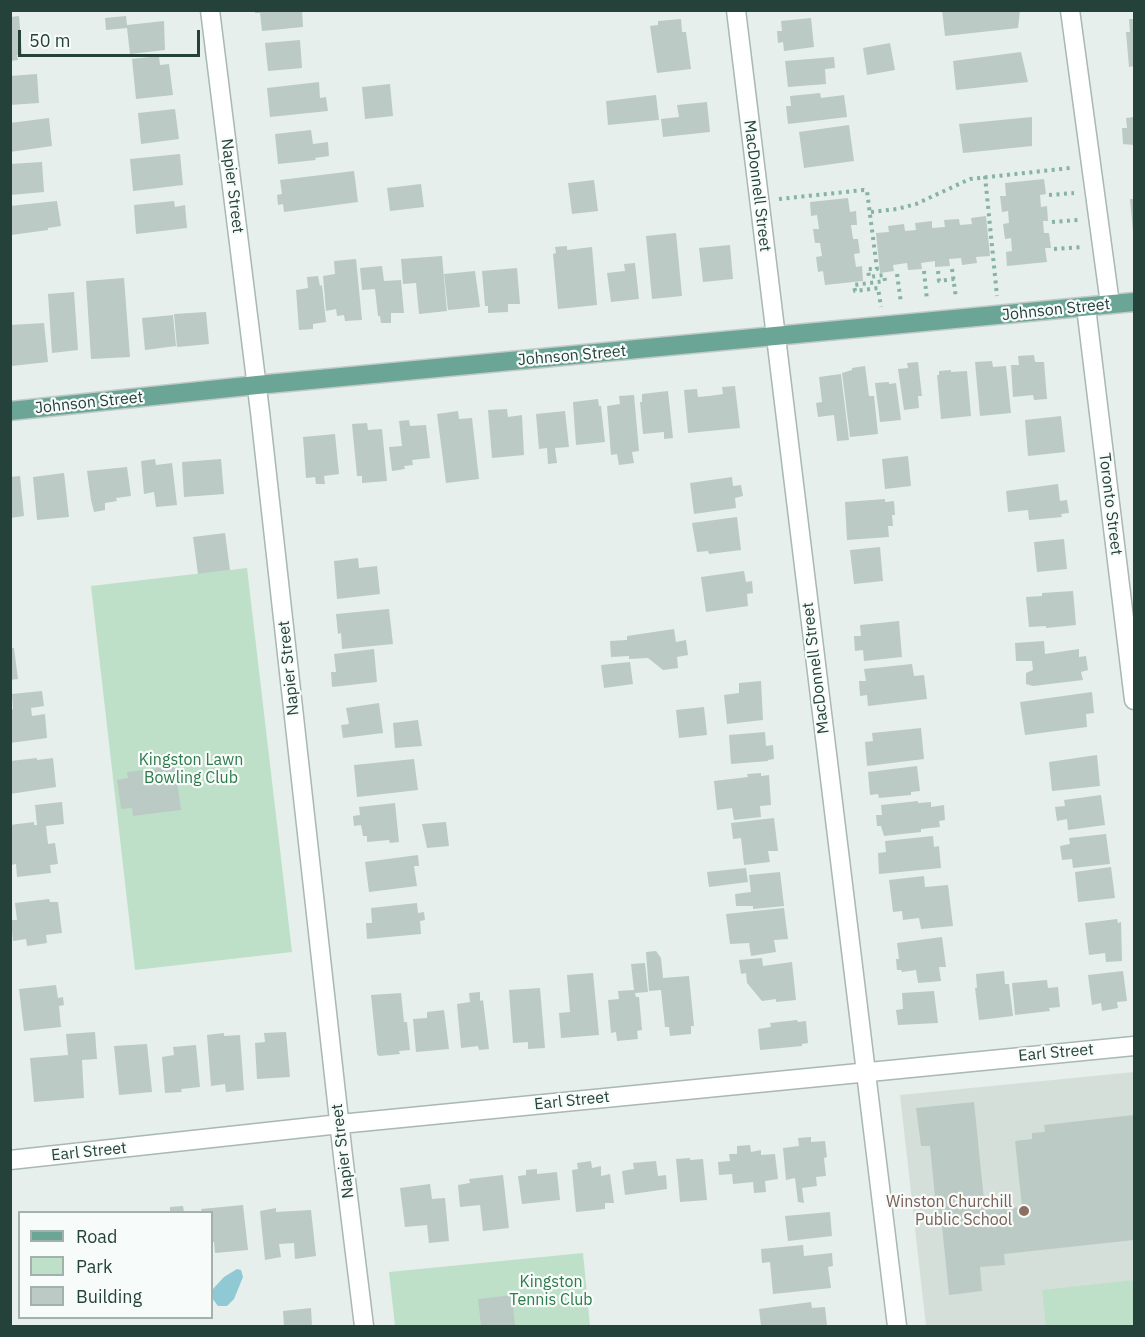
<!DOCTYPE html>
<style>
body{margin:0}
#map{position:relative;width:1145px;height:1337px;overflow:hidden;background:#e6efeb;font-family:"IBM Plex Sans",sans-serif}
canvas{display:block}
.frame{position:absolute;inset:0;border:12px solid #24423a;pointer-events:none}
.legend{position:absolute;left:18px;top:1211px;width:195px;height:108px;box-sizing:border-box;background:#f7fbf9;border:2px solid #a3b1ad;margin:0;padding:8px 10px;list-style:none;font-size:18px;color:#24423a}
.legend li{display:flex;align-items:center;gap:12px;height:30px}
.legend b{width:30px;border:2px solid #a3b1ad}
.scale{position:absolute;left:18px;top:30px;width:182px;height:27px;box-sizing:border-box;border:3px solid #24423a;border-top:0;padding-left:8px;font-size:18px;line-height:21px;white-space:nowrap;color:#24423a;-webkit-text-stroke:4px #f7fbf9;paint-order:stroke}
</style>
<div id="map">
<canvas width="1145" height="1337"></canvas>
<div class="frame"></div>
<ul class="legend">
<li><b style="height:8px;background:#6aa596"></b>Road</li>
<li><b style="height:16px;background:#bfe0c8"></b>Park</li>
<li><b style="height:16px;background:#bbcac4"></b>Building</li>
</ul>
<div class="scale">50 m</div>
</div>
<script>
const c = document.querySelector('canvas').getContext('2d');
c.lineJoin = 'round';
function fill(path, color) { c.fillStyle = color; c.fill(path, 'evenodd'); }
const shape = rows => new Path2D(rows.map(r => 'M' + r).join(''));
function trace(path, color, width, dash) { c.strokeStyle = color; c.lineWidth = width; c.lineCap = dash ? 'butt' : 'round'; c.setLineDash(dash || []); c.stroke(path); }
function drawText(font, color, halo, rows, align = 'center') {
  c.font = font + ' "IBM Plex Sans",sans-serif'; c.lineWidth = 4.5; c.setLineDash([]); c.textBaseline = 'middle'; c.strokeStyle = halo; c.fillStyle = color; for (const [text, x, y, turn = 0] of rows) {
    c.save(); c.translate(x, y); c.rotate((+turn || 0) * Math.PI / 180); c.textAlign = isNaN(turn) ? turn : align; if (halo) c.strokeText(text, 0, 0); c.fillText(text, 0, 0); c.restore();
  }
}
fill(shape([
 [1134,1072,1134,1326,926,1326,900,1095]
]), '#d4dfda');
fill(shape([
 [247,568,292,952,135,970,91,586],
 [583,1253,590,1326,395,1326,389,1272],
 [1134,1280,1134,1326,1046,1326,1042,1290]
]), '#bfe0c8');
fill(shape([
 [237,1269,241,1270,243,1277,234,1299,227,1306,218,1306,212,1298,212,1290,224,1277]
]), '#8ec9d4');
fill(shape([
 [255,10,302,10,303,27,262,31,260,13,255,13],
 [942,10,1020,10,1018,28,945,36],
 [19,16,22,54,17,55,18,60,10,61,10,17],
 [126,16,127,25,164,21,165,50,130,54,127,28,106,30,105,18],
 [811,18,814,47,784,51,783,42,778,43,777,31,782,31,781,21],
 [681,19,682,32,686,32,691,69,657,73,650,26,658,25,658,21],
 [1129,19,1134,19,1134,66,1129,67,1126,32,1130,32],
 [300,40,302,68,268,71,265,43],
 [890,43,895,70,867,75,863,48],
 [1021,52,1028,82,956,90,953,61],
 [159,56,160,65,169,64,173,95,136,99,132,59],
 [834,57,835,68,825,69,826,84,788,87,785,61],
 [37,74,39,103,10,105,10,76],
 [319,82,320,98,326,97,328,111,270,117,267,88],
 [390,84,393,116,365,119,362,87],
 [820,93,821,98,844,95,847,117,788,124,786,106,791,106,790,96],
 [656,95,659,120,608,125,606,101],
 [707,102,710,132,663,137,661,119,679,117,677,105],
 [175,109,179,139,141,144,138,113],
 [1032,117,1032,146,963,153,959,124],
 [1134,117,1134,145,1123,144,1122,128,1127,128,1126,118],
 [49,118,52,146,10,152,10,123],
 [849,125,854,161,804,168,799,132],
 [311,130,313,144,328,142,329,156,315,158,316,160,278,164,275,134],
 [180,154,183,185,133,191,130,159],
 [42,162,44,192,10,195,10,164],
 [354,171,358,202,284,212,283,204,278,205,277,195,282,194,280,180],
 [1044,179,1046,194,1040,195,1041,207,1047,206,1048,221,1043,221,1044,233,1049,233,1051,248,1045,248,1047,262,1007,266,1006,252,1012,251,1011,238,1005,239,1003,224,1009,223,1008,211,1002,212,1000,196,1006,196,1005,183],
 [594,180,598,211,572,214,568,183],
 [421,184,424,207,390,211,387,188],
 [848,198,850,212,856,211,857,225,851,225,853,239,858,239,860,253,854,254,856,267,862,266,863,281,825,285,823,271,818,272,816,257,822,256,820,243,815,243,813,229,819,229,817,215,811,216,810,202],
 [1130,199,1134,199,1134,232,1133,232],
 [57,201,61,226,48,228,48,230,11,235,10,206],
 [174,201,175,207,185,205,187,228,136,234,134,205],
 [986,216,990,256,976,257,977,263,962,265,961,258,949,259,950,266,935,267,935,261,921,263,922,269,908,270,907,263,893,265,894,271,880,273,876,233,889,232,888,226,904,224,905,231,916,230,915,223,932,221,932,228,945,227,944,220,959,219,960,225,972,224,971,218],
 [676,233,682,296,652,299,646,236],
 [730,245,733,279,703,282,699,248],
 [567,246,567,250,592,247,597,305,558,309,553,254,556,253,555,247],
 [442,256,447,311,419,314,416,283,403,284,401,259],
 [356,259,362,320,345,321,344,315,337,316,336,309,326,311,323,276,335,274,334,261],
 [635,263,639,299,611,302,607,273,625,271,624,264],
 [382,266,384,281,401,280,404,313,391,313,391,323,381,323,380,316,378,316,375,289,362,290,360,268],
 [517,268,520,304,508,304,508,312,488,313,488,306,485,306,482,271],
 [475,271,480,307,448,310,444,274],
 [318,276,320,286,322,285,326,322,313,324,313,329,299,330,296,290,308,288,307,277],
 [124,278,130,357,91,359,86,281],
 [74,292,78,350,52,353,48,294],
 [206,312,209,344,177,347,174,314],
 [173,315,176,346,145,350,142,318],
 [44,323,48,362,12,366,10,325],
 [1034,355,1035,362,1044,362,1047,399,1034,400,1033,395,1013,397,1011,365,1019,365,1018,356],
 [992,361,993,367,1006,366,1011,413,980,416,975,362],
 [918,362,922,396,918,396,919,408,904,410,898,369,908,368,907,363],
 [865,366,869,396,874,396,878,434,850,437,842,373,852,370,852,368],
 [951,370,951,372,967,371,971,416,941,419,937,375,939,375,939,371],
 [841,374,849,440,837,441,834,415,818,417,816,403,822,402,819,377],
 [889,382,889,384,896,383,901,420,880,422,875,383],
 [735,386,740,428,688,433,684,390,697,389,698,397,709,396,723,394,722,387],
 [668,391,673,438,664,439,664,432,643,434,640,402,642,402,642,394],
 [634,395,639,451,632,452,634,463,619,465,617,454,611,455,607,406,620,404,619,396],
 [598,399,599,406,601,406,605,442,576,445,573,402],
 [507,409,508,417,522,415,524,455,492,458,488,410],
 [458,411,459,419,472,418,479,479,446,483,437,414],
 [565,411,569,447,555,448,557,463,548,464,547,448,539,449,536,414],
 [1061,416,1065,452,1028,456,1025,420],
 [409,420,410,426,426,425,430,458,412,460,413,465,404,466,405,469,392,471,389,447,402,446,399,421],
 [367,423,368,430,382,429,387,481,362,483,362,476,357,476,352,424],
 [335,434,339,474,324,476,325,484,316,484,315,477,306,478,303,437],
 [908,456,911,486,885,489,882,459],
 [155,459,156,465,172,463,177,505,156,507,154,492,144,494,141,461],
 [221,459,224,494,184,497,182,462],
 [127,467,131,496,116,498,117,501,105,503,105,510,94,512,91,500,87,471],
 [64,473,69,517,37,520,33,477],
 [20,476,24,516,10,518,10,477],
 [732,477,733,486,741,485,743,496,735,498,736,508,694,514,690,483],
 [1058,484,1060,501,1067,500,1069,513,1061,514,1062,517,1029,520,1028,510,1008,512,1006,491],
 [885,499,885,502,894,501,895,515,892,515,893,526,888,526,889,537,847,540,845,502],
 [737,517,741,550,709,554,708,551,697,552,692,523],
 [225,533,230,570,198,574,193,537],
 [1064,539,1067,569,1037,572,1034,542],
 [880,547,883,581,854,584,850,550],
 [358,558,359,568,377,566,380,594,337,599,334,561],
 [744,571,746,582,752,581,753,593,747,594,748,606,706,612,701,577],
 [1073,591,1076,625,1046,628,1046,626,1029,627,1026,597,1042,596,1042,593],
 [389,609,393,644,342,649,341,633,338,634,336,614],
 [899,621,902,657,864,661,863,650,855,651,854,636,861,636,860,625],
 [674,629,676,642,686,640,688,655,677,657,678,668,663,670,648,658,629,659,629,656,611,657,610,641,627,640,627,636],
 [1044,641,1045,654,1079,649,1079,657,1086,656,1088,670,1081,672,1083,680,1033,686,1026,684,1026,673,1033,670,1032,661,1016,661,1015,643],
 [10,648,14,648,18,679,10,680],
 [374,649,377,682,332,687,331,672,336,672,334,654],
 [630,662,633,684,604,688,601,665],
 [912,664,914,676,924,675,927,699,868,706,867,695,860,696,859,681,866,681,864,669],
 [761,681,763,720,727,724,724,695,739,693,739,683],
 [42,691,44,706,31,708,32,716,45,714,47,738,10,743,10,709,13,709,12,694],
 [1092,692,1094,713,1086,714,1087,727,1025,735,1020,702],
 [379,703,383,733,343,738,341,725,349,724,346,708],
 [704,707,707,735,679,738,676,710],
 [418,720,422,746,395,748,393,723],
 [921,728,924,759,867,766,865,742,873,741,872,733],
 [765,732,766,746,773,745,774,759,768,760,768,761,731,764,729,735],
 [1097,755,1100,786,1052,791,1049,762],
 [37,758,37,760,53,758,56,787,10,794,10,761],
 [414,759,418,790,357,797,354,765],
 [175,766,181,810,133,816,132,808,121,809,117,780,128,778,127,772],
 [917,766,920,791,911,792,911,795,879,798,878,794,870,795,868,772],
 [761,773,761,776,769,775,771,805,760,806,761,817,734,820,732,808,717,810,714,781,748,777,747,774],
 [1101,795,1105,825,1068,830,1067,819,1057,821,1055,807,1065,806,1064,800],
 [918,801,918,803,931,802,931,807,944,805,945,820,939,821,940,827,921,829,921,832,884,836,881,826,877,826,876,815,882,815,881,805],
 [62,802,64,824,46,826,48,844,55,843,58,864,50,865,51,873,17,877,16,864,10,865,10,825,34,822,34,825,37,825,35,805],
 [395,803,399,842,390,843,389,840,367,842,367,836,363,836,361,825,354,826,353,816,360,815,359,807],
 [774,818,778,851,768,851,770,862,744,865,741,838,733,839,731,823],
 [446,822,449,846,427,848,422,824],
 [1106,834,1110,864,1073,868,1072,859,1062,860,1060,846,1070,844,1069,838],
 [933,836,934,847,939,846,941,868,879,874,878,853,886,852,885,841],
 [418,855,419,866,414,866,417,886,369,892,365,862],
 [1111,867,1115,898,1078,902,1075,872],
 [746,868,748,882,709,887,707,872],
 [780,872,784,906,753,909,753,906,736,906,735,894,751,892,749,875],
 [924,876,925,887,948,885,953,926,921,929,919,918,903,920,902,911,893,912,889,880],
 [49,899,50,902,58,902,62,933,46,935,47,943,27,946,26,939,13,941,11,920,17,920,15,903],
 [417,903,418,913,424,912,425,920,420,921,421,934,367,939,366,923,372,923,371,908],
 [784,908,788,939,774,940,776,952,751,956,749,943,730,944,726,914],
 [1117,919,1118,923,1121,922,1122,961,1106,962,1105,953,1089,955,1085,923],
 [942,937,946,967,939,967,941,981,918,983,916,970,902,972,901,970,897,970,896,959,899,959,897,943],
 [656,951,661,958,663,978,689,976,694,1026,691,1026,691,1034,670,1036,669,1027,665,1027,661,990,649,991,646,952],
 [762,958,763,966,792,962,796,1000,776,1002,776,999,762,1001,747,983,746,973,741,974,739,960],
 [645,963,648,992,635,993,636,997,639,997,642,1030,637,1031,638,1039,617,1041,616,1032,611,1033,608,1000,619,999,618,991,634,990,631,964],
 [1004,971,1005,984,1009,984,1013,1016,979,1020,975,988,977,988,976,974],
 [1123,971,1127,1001,1117,1002,1118,1008,1102,1011,1101,1003,1092,1005,1088,975],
 [593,973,599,1035,561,1038,559,1013,570,1012,567,975],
 [1047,980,1048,988,1058,987,1060,1007,1049,1008,1050,1011,1015,1015,1012,983],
 [56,985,58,998,63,997,64,1005,59,1006,61,1027,24,1031,19,989],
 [540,988,545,1048,528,1049,528,1042,513,1043,509,990],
 [934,991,938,1023,898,1025,896,1010,903,1009,902,993],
 [480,992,480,1001,483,1000,489,1049,479,1050,478,1046,461,1048,457,1004,470,1002,469,993],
 [401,993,404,1022,407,1022,410,1050,399,1051,400,1054,379,1056,377,1054,371,995],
 [444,1010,449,1049,416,1052,413,1019,427,1018,427,1012],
 [797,1020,798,1022,806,1021,808,1043,802,1044,802,1046,760,1050,758,1029,771,1027,770,1023],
 [95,1032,97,1059,82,1060,84,1098,34,1102,30,1058,68,1055,66,1034],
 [286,1032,290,1077,257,1079,255,1043,265,1042,264,1033],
 [224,1033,224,1036,240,1035,244,1090,226,1092,225,1084,211,1086,207,1035],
 [147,1044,152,1092,119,1095,114,1046],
 [196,1045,200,1087,181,1089,182,1092,165,1093,162,1057,174,1055,173,1047],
 [974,1102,985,1210,1022,1207,1015,1141,1032,1139,1032,1133,1045,1132,1044,1125,1134,1115,1134,1240,1004,1254,1005,1265,980,1267,982,1291,949,1295,941,1216,937,1217,930,1146,921,1146,916,1108],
 [811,1137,811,1142,825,1141,827,1157,824,1158,826,1176,816,1177,817,1186,802,1188,804,1203,798,1202,795,1178,786,1180,783,1148,799,1146,798,1138],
 [750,1145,751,1152,761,1150,761,1155,775,1154,778,1179,765,1181,766,1192,754,1193,753,1182,733,1184,732,1174,719,1175,718,1162,730,1161,729,1154,737,1154,737,1146],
 [690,1158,690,1160,703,1159,707,1200,680,1202,676,1159],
 [591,1161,592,1168,601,1166,601,1176,610,1174,614,1203,605,1203,605,1209,576,1212,572,1170,578,1169,577,1163],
 [656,1161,658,1176,666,1175,667,1189,625,1195,622,1171,634,1169,633,1163],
 [537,1169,537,1174,557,1172,560,1200,522,1204,518,1176,526,1175,526,1170],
 [503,1175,509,1228,483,1231,480,1205,460,1207,458,1185,470,1183,469,1179],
 [430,1184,432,1199,445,1198,449,1241,429,1243,427,1225,405,1227,400,1188],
 [243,1205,248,1250,215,1253,214,1242,212,1242,212,1212,202,1212,201,1209],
 [183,1206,184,1212,170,1212,170,1207],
 [276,1208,276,1212,311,1210,316,1256,295,1259,294,1243,279,1244,281,1257,265,1260,260,1211],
 [830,1212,832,1236,788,1241,785,1216],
 [803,1245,804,1256,832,1253,833,1266,828,1267,831,1288,773,1294,770,1262,762,1263,761,1249],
 [512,1295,515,1326,481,1326,478,1299],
 [811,1302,812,1308,825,1307,827,1326,761,1326,759,1309],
 [311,1308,312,1326,284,1326,283,1311]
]), '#bbcac4');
const street = shape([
 [210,10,260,412,343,1156,364,1326],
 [736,10,897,1326],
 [1070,10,1110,304],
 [1086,307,1134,700],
 [10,1160,340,1124,1134,1046]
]);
const primary = shape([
 [10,411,257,385,1134,302]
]);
trace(street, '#a8b8b2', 21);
trace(primary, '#c2cac8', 21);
trace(shape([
 [985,176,997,296],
 [1049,195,1074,193],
 [779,199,864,190,867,191,877,269,868,269,869,277,884,275,885,281,854,285,855,291,878,288,881,307],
 [871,212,897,209,916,204,970,179,1070,168],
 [1052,222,1078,220],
 [1054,249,1082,247],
 [952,269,956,298],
 [924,271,927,300],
 [938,271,939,281,954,279],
 [897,274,901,303]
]), '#86b3a5', 4, [3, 4.5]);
trace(street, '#fff', 18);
trace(primary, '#6aa596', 18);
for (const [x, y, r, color] of [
 [1024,1211,6,"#8d6e63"]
]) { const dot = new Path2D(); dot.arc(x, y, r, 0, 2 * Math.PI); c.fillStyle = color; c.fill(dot); trace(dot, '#f7fbf9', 2); }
drawText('16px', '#24423a', '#f7fbf9', [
 ["Napier Street",232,186,83],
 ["MacDonnell Street",757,186,83],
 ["Johnson Street",1056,310,-6],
 ["Johnson Street",572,356,-5],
 ["Johnson Street",89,403,-6],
 ["Toronto Street",1110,504,83],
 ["Napier Street",289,668,-96],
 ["MacDonnell Street",816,668,-97],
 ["Earl Street",1056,1053,-5],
 ["Earl Street",572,1101,-6],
 ["Napier Street",343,1151,-97],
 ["Earl Street",89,1152,-6]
]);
drawText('16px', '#2d7a4b', '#f7fbf9', [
 ["Kingston Lawn",191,760],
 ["Bowling Club",191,778],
 ["Kingston",551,1282],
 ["Tennis Club",551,1300]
]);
drawText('16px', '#785e54', '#f7fbf9', [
 ["Winston Churchill",1012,1202],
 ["Public School",1012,1220]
], 'right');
</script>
